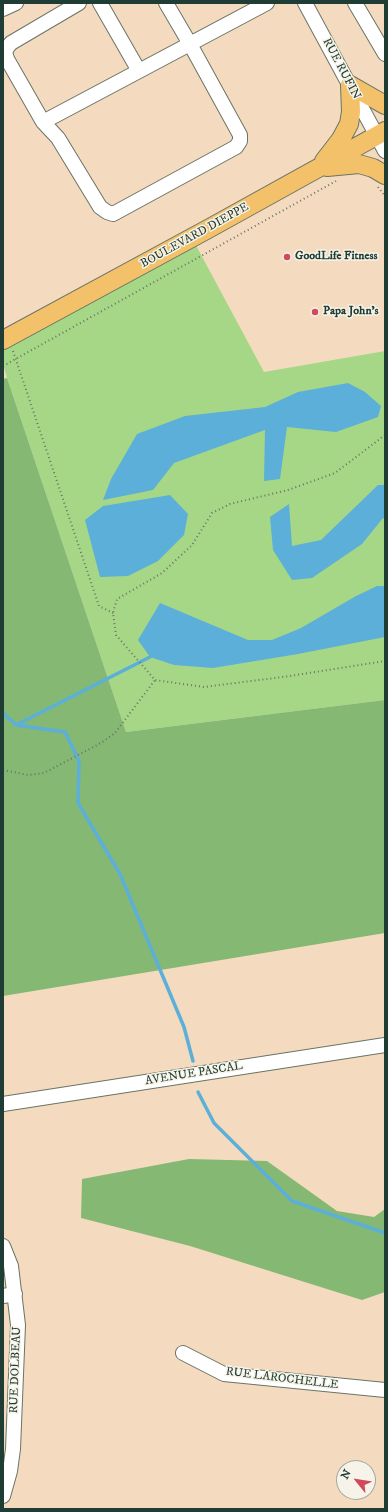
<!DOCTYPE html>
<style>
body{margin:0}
#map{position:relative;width:388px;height:1512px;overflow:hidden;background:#f4dbbf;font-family:"IM FELL DW Pica",serif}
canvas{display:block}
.frame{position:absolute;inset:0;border:4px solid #1f3d34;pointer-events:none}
.north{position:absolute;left:336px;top:1460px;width:40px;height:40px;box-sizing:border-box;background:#f7f3e8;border:1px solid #a1aaa0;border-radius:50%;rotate:300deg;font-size:11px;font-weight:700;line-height:16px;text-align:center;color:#1f3d34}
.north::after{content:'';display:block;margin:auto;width:14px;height:18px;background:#d1495b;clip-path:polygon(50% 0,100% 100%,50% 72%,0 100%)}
</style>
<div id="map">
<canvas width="388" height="1512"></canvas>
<div class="frame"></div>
<div class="north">N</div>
</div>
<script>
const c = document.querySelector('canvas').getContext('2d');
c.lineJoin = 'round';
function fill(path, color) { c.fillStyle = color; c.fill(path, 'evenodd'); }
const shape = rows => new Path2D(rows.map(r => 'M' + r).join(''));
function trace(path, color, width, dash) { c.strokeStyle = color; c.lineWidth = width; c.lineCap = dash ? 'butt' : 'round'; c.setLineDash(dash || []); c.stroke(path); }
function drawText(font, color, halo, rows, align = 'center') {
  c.font = font + ' "IM FELL DW Pica",serif'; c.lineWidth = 3; c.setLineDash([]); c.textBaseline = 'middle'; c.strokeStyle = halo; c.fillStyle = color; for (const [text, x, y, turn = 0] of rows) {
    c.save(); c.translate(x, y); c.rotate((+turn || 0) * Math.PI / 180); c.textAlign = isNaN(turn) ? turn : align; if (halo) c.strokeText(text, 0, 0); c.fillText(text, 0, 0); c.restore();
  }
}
fill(shape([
 [192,238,264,372,385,351,385,700,126,732,7,378,3,364,3,340]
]), '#a6d786');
fill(shape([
 [7,378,126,732,385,700,385,933,3,996,3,379],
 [189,1159,267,1161,337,1211,374,1217,385,1209,385,1292,362,1300,190,1246,81,1218,82,1179]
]), '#84b873');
fill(shape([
 [348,383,365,392,381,406,378,417,336,432,287,427,280,479,264,481,265,430,174,463,153,490,103,500,111,479,137,434,185,416,265,407,298,392],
 [378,485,385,485,385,520,383,518,362,544,312,578,292,580,273,550,270,517,289,504,292,546,321,540],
 [170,495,188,514,184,535,158,561,128,576,100,577,85,520,103,506],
 [377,586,385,586,385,637,298,654,213,668,174,665,150,657,138,640,160,603,248,640,272,640,301,628,356,596]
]), '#5cafd8');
trace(shape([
 [3,713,16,725,65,732,79,761,78,803,120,874,184,1027,193,1061],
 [16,725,150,657],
 [198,1092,214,1123,292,1201,385,1233]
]), '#5cafd8', 3.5);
const minor = shape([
 [79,3,11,43,7,48,5,52,7,59,43,122,58,138,100,207,107,212,113,214,236,147,240,141,240,135,190,44,166,3],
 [100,3,139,71],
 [305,3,385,151],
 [355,3,385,54],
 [3,9,16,3],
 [43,122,267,3],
 [3,1104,385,1045],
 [3,1246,11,1266,18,1325,13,1449,10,1471,3,1496],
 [3,1296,15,1294],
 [183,1353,224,1374,385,1390]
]);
const major = shape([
 [350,85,385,105],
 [324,161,341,139,349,124,351,112,350,85],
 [327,167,359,164,373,168,385,175],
 [3,340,208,229,385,131]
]);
trace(minor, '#6a7465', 16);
trace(major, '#6a7465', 20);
trace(shape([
 [378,187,385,196],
 [13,351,99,606,113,613],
 [3,366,336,181],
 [385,435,335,473,288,490,230,504,212,513,192,545,162,573,117,599,113,613,116,635,155,680,204,687,290,676,385,661],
 [3,770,28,775,44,773,101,743,115,733,155,680]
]), '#6a7465', 2, [1, 3]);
trace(minor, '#fff', 14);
trace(major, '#f4c16b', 18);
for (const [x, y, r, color] of [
 [287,257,4,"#d1495b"],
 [315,312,4,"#d1495b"]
]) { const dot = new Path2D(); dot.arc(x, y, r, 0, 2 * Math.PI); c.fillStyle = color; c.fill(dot); trace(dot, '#f7f3e8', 1.5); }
drawText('12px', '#1f3d34', '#f7f3e8', [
 ["RUE RUFIN",341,69,62],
 ["BOULEVARD DIEPPE",195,236,-29],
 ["AVENUE PASCAL",194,1074,-9],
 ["RUE DOLBEAU",16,1370,-88],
 ["RUE LAROCHELLE",282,1379,7]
]);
drawText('bold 12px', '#1f3d34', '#f7f3e8', [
 ["GoodLife Fitness",295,257],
 ["Papa John's",323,312]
], 'left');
</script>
